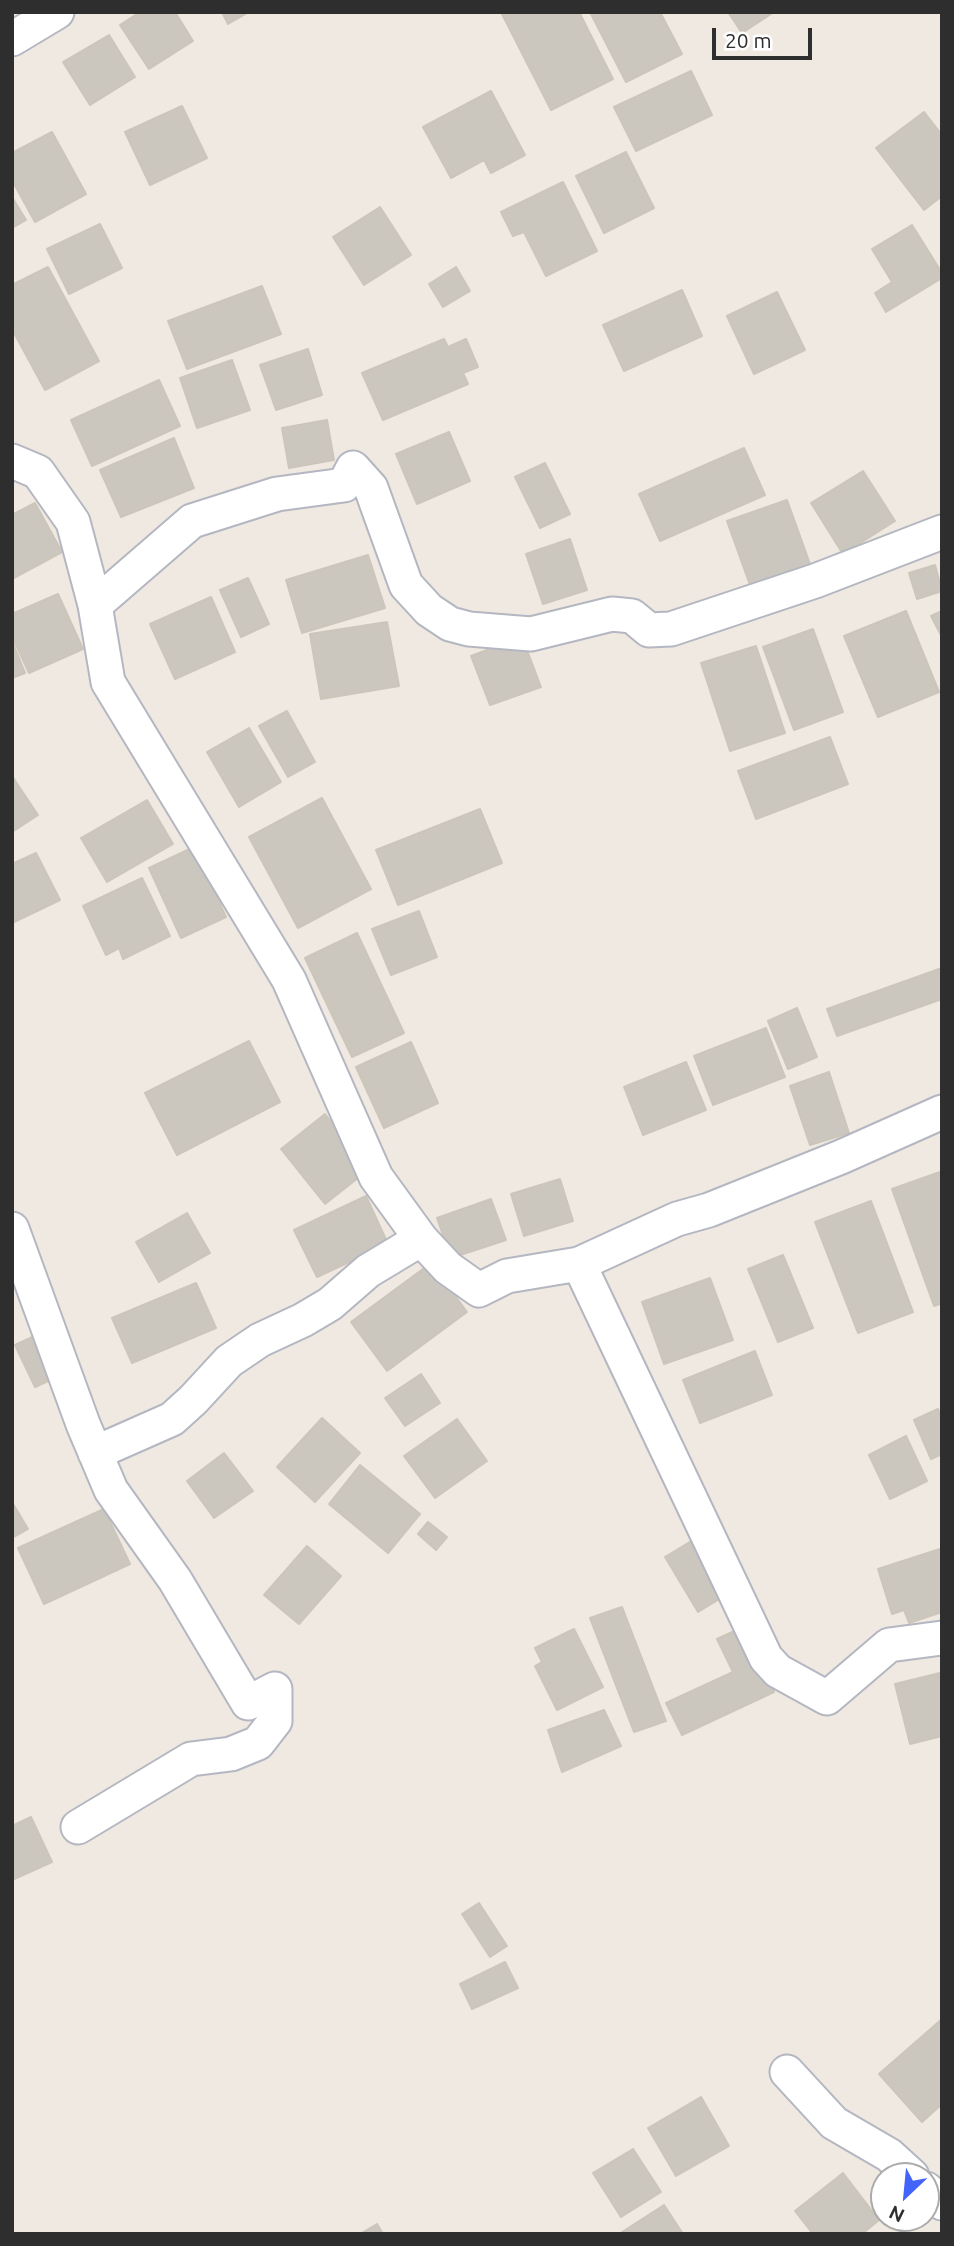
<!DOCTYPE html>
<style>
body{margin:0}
#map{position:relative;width:954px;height:2246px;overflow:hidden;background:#efe9e1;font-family:Ubuntu,sans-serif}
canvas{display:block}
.frame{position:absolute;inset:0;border:14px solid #2e2e2e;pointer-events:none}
.north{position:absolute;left:870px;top:2162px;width:70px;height:70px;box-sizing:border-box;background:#fff;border:2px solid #ababab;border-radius:50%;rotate:206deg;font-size:19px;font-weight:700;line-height:28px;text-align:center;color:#2e2e2e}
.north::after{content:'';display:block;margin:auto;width:24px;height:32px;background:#4264fb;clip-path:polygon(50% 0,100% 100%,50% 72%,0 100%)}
.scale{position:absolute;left:712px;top:28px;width:100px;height:32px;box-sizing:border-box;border:4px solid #2e2e2e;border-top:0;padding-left:9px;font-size:21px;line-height:24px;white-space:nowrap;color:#2e2e2e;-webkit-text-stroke:5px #fff;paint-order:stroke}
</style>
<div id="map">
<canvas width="954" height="2246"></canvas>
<div class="frame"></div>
<div class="north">N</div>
<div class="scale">20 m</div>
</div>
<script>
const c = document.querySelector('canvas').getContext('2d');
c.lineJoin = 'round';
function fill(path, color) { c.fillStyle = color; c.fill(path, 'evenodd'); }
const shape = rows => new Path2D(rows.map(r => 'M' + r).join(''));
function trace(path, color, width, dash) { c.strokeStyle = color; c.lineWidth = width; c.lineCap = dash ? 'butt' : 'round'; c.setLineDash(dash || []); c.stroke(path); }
const building = shape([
 [140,12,175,12,193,41,149,69,120,25,140,12],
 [222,12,249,12,228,24,222,12],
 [505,12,579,12,613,79,551,110,502,14,505,12],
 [590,12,660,12,682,54,626,82,590,12],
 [728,12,774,12,742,33,728,12],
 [109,35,135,77,90,105,63,62,109,35],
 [691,71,712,115,636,151,614,107,691,71],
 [491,91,525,155,491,173,484,160,451,178,423,127,491,91],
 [182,106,207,158,150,185,125,132,182,106],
 [924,112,942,135,942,196,924,210,876,148,924,112],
 [52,132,86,194,35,222,12,180,12,153,52,132],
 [626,152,654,208,604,233,576,176,626,152],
 [563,182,597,251,546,276,524,232,513,236,501,212,563,182],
 [12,197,26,220,12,228,12,197],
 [380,207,411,255,364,285,333,237,380,207],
 [100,224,122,268,69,294,47,249,100,224],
 [912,225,942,273,942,278,886,312,875,293,892,282,872,249,912,225],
 [48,267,99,361,45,390,12,329,12,285,48,267],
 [456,267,470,291,443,307,429,284,456,267],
 [262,286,281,334,187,369,168,321,262,286],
 [682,290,702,336,624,371,603,325,682,290],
 [777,292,805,350,754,374,727,316,777,292],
 [444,339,448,347,466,339,478,367,463,373,468,384,383,420,362,373,444,339],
 [308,349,322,395,276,410,260,365,308,349],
 [232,360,250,410,197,428,180,378,232,360],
 [159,380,180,426,92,466,71,420,159,380],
 [327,420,334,460,289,468,282,428,327,420],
 [449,432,470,481,417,504,396,454,449,432],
 [174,438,194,488,121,517,100,470,174,438],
 [744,448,765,495,660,541,639,494,744,448],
 [545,463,570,514,540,528,515,477,545,463],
 [863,471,895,521,843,554,811,503,863,471],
 [787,500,810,564,750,585,727,521,787,500],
 [35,503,62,552,12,579,12,515,35,503],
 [570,539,587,590,543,604,526,554,570,539],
 [368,555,385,608,302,633,286,580,368,555],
 [935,565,942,591,917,599,909,573,935,565],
 [248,578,269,624,241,637,220,590,248,578],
 [58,594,83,649,29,673,12,636,12,614,58,594],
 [211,597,235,652,175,679,150,624,211,597],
 [906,611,939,692,878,717,844,636,906,611],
 [942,611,942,637,931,616,942,611],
 [387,622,399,686,321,699,310,634,387,622],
 [813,629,843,712,794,730,763,647,813,629],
 [522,637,541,687,490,705,471,656,522,637],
 [12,641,25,673,12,678,12,641],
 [756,646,785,733,730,751,701,663,756,646],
 [287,711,315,762,288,777,259,726,287,711],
 [249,728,281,782,239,807,207,752,249,728],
 [830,737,848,784,756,819,738,771,830,737],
 [12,776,38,815,12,832,12,776],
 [322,798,371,889,298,928,249,837,322,798],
 [147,800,173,844,107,882,81,838,147,800],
 [480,809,502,863,398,905,376,850,480,809],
 [194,847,226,917,181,938,149,868,194,847],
 [36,853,60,900,12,923,12,864,36,853],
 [142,878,170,936,123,959,119,948,106,955,83,906,142,878],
 [419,911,437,957,391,975,372,929,419,911],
 [357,933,404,1033,352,1057,305,958,357,933],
 [942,968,942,999,837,1036,827,1009,942,968],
 [797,1008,817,1057,788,1069,768,1021,797,1008],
 [766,1028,785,1077,713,1105,694,1056,766,1028],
 [249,1041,280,1102,177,1155,145,1093,249,1041],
 [411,1042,438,1103,384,1128,356,1067,411,1042],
 [686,1062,706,1110,643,1135,624,1087,686,1062],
 [829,1072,849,1133,810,1145,790,1086,829,1072],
 [325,1114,368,1170,325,1204,281,1149,325,1114],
 [940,1172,942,1303,934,1306,892,1189,940,1172],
 [560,1179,573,1221,524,1236,511,1194,560,1179],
 [366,1196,388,1244,317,1277,294,1230,366,1196],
 [491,1199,506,1240,451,1258,437,1218,491,1199],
 [871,1201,913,1312,858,1333,815,1222,871,1201],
 [187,1213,210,1253,159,1282,136,1242,187,1213],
 [783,1255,813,1328,778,1342,748,1269,783,1255],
 [431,1263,467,1312,387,1371,351,1322,431,1263],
 [710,1278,733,1340,664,1364,642,1302,710,1278],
 [196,1283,216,1328,132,1363,112,1318,196,1283],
 [39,1334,59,1376,35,1387,15,1345,39,1334],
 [755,1351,772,1395,700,1423,683,1380,755,1351],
 [421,1374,440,1403,405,1426,385,1398,421,1374],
 [938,1409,942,1418,942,1454,931,1459,914,1420,938,1409],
 [322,1418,360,1453,315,1502,277,1467,322,1418],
 [457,1419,487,1461,435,1498,404,1456,457,1419],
 [906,1436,927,1481,890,1499,869,1455,906,1436],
 [224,1453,253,1491,214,1518,187,1481,224,1453],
 [360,1465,420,1514,388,1553,329,1504,360,1465],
 [12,1502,28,1529,12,1538,12,1502],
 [104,1509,130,1564,44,1604,18,1548,104,1509],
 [428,1522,447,1537,436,1550,418,1534,428,1522],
 [693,1540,726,1595,698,1612,665,1557,693,1540],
 [307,1546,341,1576,299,1624,264,1595,307,1546],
 [940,1549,942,1612,909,1623,904,1610,892,1614,878,1569,940,1549],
 [622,1607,666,1721,634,1732,590,1618,622,1607],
 [743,1627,774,1692,682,1735,666,1703,733,1672,717,1639,743,1627],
 [574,1629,603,1687,557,1710,535,1666,542,1662,535,1648,574,1629],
 [940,1673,942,1736,910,1744,895,1684,940,1673],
 [604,1710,621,1746,562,1772,548,1730,604,1710],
 [31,1817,52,1862,12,1880,12,1826,31,1817],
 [479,1903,507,1946,490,1957,462,1914,479,1903],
 [505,1962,518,1988,472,2009,460,1984,505,1962],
 [942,2019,942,2104,922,2122,879,2074,942,2019],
 [701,2097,729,2146,676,2176,648,2128,701,2097],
 [633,2149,661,2192,621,2217,593,2173,633,2149],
 [843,2173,879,2220,862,2234,813,2234,795,2211,843,2173],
 [664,2205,683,2234,619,2234,664,2205],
 [377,2224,383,2234,360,2234,377,2224]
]);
fill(building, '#cbc7bf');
trace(building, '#cbc5ba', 2);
const street = shape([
 [12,39,57,12],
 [12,461,38,472,73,522,95,605,108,682,289,980,376,1177,421,1239],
 [95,605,192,521,277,494,344,485,353,468,371,488,406,585,429,610,450,624,469,629,531,634,612,614,632,616,649,630,671,629,815,581,942,532],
 [12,1229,83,1424,111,1490,175,1580,248,1703,275,1689,275,1721,258,1743,231,1754,191,1759,78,1827],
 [579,1264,766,1658,778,1671,827,1698,889,1645,942,1638],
 [95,1453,172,1419,193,1400,229,1361,260,1340,303,1320,330,1304,368,1271,421,1239,448,1268,479,1290,507,1276,579,1264,677,1219,709,1210,841,1157,942,1112],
 [787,2072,834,2123,889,2155,912,2176],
 [926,2189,942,2203]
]);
trace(street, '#b4b7c1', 37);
trace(street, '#fff', 33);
</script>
